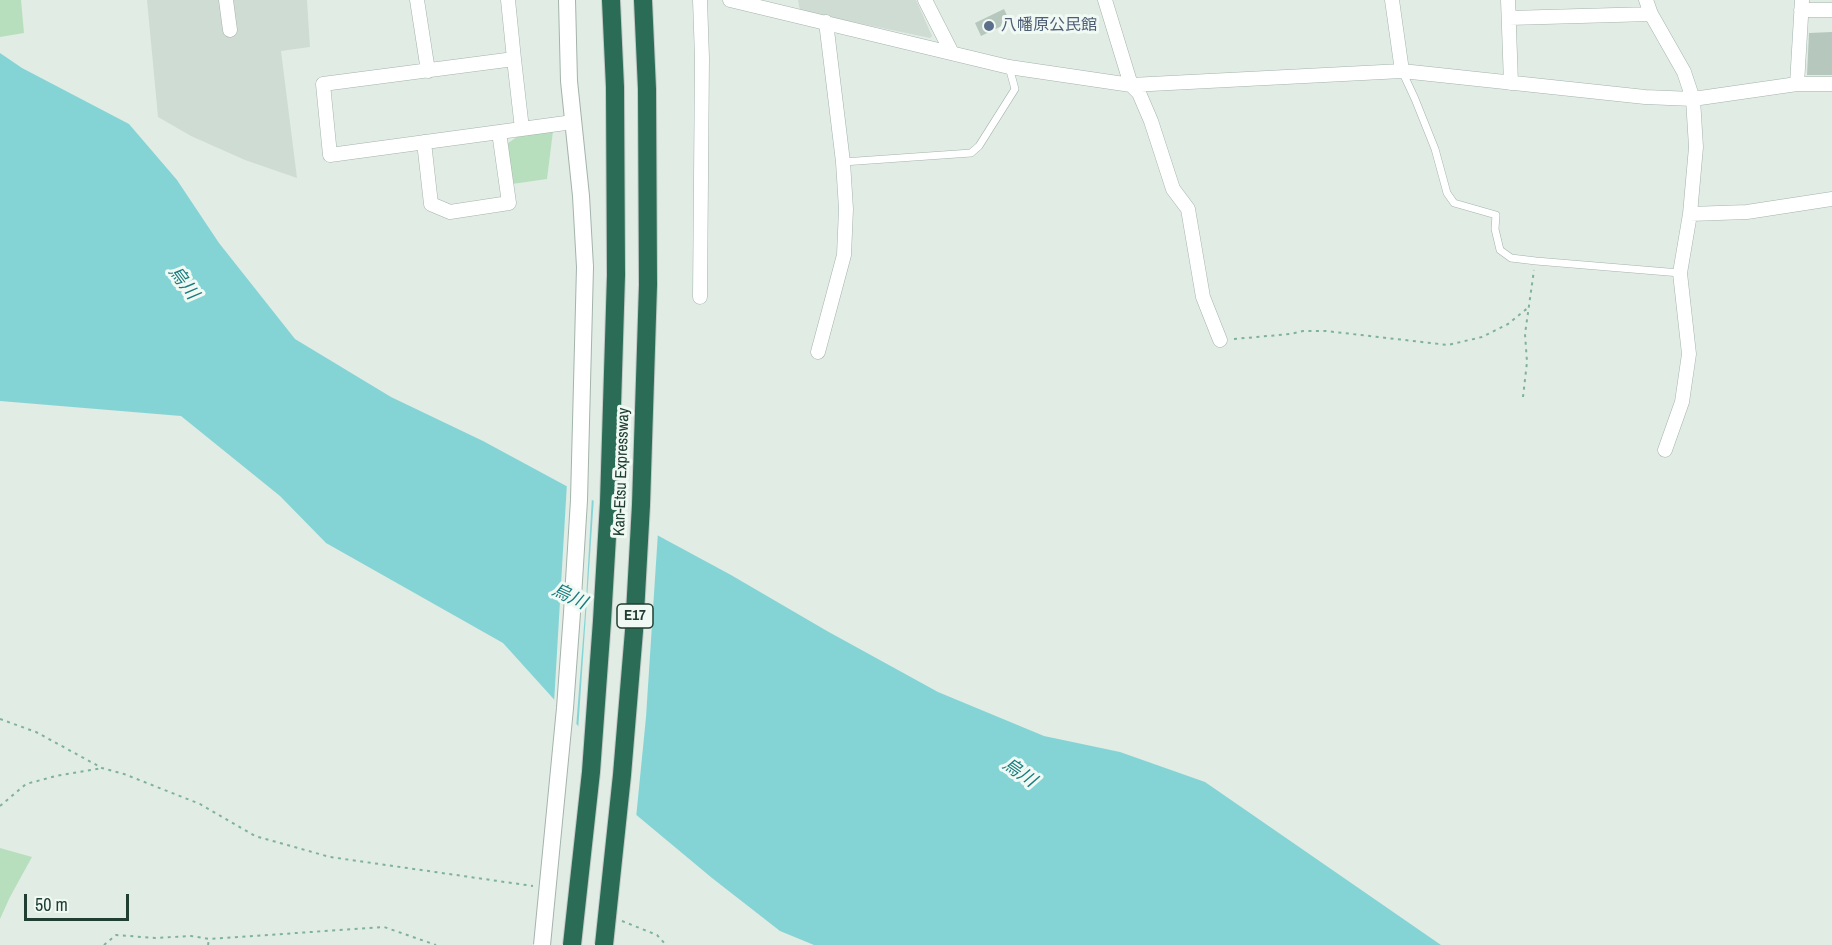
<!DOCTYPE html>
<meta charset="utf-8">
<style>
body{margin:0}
#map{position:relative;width:1832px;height:945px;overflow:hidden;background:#e1ece5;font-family:"Archivo Narrow",sans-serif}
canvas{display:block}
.scale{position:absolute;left:24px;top:894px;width:105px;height:27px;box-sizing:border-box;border:3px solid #203e32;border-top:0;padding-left:8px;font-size:18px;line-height:21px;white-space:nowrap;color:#203e32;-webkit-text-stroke:4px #f1f9f4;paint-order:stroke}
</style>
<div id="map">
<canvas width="1832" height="945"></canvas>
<div class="scale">50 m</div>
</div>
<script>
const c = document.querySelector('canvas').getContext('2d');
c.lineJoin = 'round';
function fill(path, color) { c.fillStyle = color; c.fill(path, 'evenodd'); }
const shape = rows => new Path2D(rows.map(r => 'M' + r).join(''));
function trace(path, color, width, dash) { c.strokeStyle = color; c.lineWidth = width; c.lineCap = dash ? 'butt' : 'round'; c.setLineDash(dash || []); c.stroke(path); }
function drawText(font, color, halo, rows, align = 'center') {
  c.font = font + ' "Archivo Narrow","Noto Sans JP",sans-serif'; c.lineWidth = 6; c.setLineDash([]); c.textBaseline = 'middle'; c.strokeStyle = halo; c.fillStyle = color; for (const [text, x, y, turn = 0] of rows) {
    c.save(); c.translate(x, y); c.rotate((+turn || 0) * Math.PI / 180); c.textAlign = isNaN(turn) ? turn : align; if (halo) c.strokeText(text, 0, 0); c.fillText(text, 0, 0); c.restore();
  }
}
fill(shape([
 [147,0,307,0,310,47,281,51,297,178,245,160,191,136,158,117],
 [798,0,916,0,932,36,930,38,800,11]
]), '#cfdcd4');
fill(shape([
 [0,0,21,0,24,33,0,37],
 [553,131,547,179,512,184,508,143,517,137],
 [0,848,32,857,10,897,0,919]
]), '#b8dfbd');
fill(shape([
 [0,53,22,68,129,124,177,180,219,243,295,339,391,397,483,441,731,575,827,631,938,692,1044,736,1120,752,1205,782,1441,945,814,945,780,931,712,878,628,808,579,727,503,643,326,543,280,496,181,416,0,401]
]), '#85d4d5');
fill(shape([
 [567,483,592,496,586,600,576,728,554,703],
 [594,497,658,532,646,717,636,818,625,810,578,731]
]), '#e1ece5');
fill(shape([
 [1004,9,1010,22,981,36,975,23],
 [1832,32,1832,75,1807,75,1809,33]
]), '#b6c7be');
const service = shape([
 [1402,71,1415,99,1435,149,1447,193,1454,203,1496,215,1495,229,1500,250,1511,258,1536,261,1680,273],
 [843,162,971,153,979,146,1015,89,1009,67]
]);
const minor = shape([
 [226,0,230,30],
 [417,0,428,71],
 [508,0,514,59],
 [700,0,702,58,700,297],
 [730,0,1009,67,1131,85,1402,71,1645,97,1693,99,1797,84,1832,84],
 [925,0,952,53],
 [1105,0,1131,85,1139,93,1151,121,1173,189,1188,209,1203,297,1220,340],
 [1392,0,1402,71],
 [1508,0,1511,83],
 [1646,0,1651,14,1684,72,1693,99,1696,147,1690,214,1680,273,1689,354,1682,402,1665,450],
 [1801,10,1832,10],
 [1509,18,1651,14],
 [1797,84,1802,0],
 [522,129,514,59,323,84,330,155,573,122],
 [424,142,431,204,450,212,509,203,499,132],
 [1690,214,1747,212,1832,199],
 [818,352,844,255,846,209,843,162,826,22]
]);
const tertiary = shape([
 [567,0,569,81,581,196,585,267]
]);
const motorway = shape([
 [611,0,615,87,616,275],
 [643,0,647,89,648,285]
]);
trace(service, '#a3b4ac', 8);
trace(minor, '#a3b4ac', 15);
trace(tertiary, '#a3b4ac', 18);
trace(motorway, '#c1c9c6', 20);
trace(shape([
 [1234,339,1290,334,1303,331,1326,331,1448,345,1482,337,1508,324,1529,307],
 [1523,397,1527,362,1525,334,1534,270],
 [0,719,36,732,102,768,124,774,200,804,255,836,330,857,533,886],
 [0,806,26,784,56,776,102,768],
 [622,921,657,935,666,945],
 [104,945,116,935,155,938,191,936,209,939,384,927,436,945],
 [208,945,209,939]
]), '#7fb29b', 2, [3, 4.5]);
trace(service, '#fff', 7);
trace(minor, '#fff', 14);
trace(tertiary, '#fff', 16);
trace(motorway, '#2a6c55', 18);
const tertiaryBridge = shape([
 [542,945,565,708,572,613,579,500,585,267]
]);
const motorwayBridge = shape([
 [572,945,591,772,602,621,609,503,616,275],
 [604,945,622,775,634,631,641,505,648,285]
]);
trace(tertiaryBridge, '#a3b4ac', 18, []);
trace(motorwayBridge, '#c1c9c6', 20, []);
trace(tertiaryBridge, '#fff', 16);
trace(motorwayBridge, '#2a6c55', 18);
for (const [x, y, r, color] of [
 [989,26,6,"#5c6f8a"]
]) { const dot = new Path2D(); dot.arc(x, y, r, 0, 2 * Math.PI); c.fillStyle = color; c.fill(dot); trace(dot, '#f1f9f4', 2); }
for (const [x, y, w] of [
 [635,616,36]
]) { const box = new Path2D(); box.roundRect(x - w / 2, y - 12, w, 24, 4.5); c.fillStyle = '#f1f9f4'; c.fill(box); trace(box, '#203e32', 1.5); }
drawText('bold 15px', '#203e32', null, [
 ["E17",635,616]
]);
drawText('16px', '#4e5e75', '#f1f9f4', [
 ["八幡原公民館",1001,26]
], 'left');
drawText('16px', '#203e32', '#f1f9f4', [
 ["Kan-Etsu Expressway",622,472,-88]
]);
drawText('italic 18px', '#177b7d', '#f1f9f4', [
 ["烏川",183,283,53],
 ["烏川",569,597,25],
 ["烏川",1019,773,35]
]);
</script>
